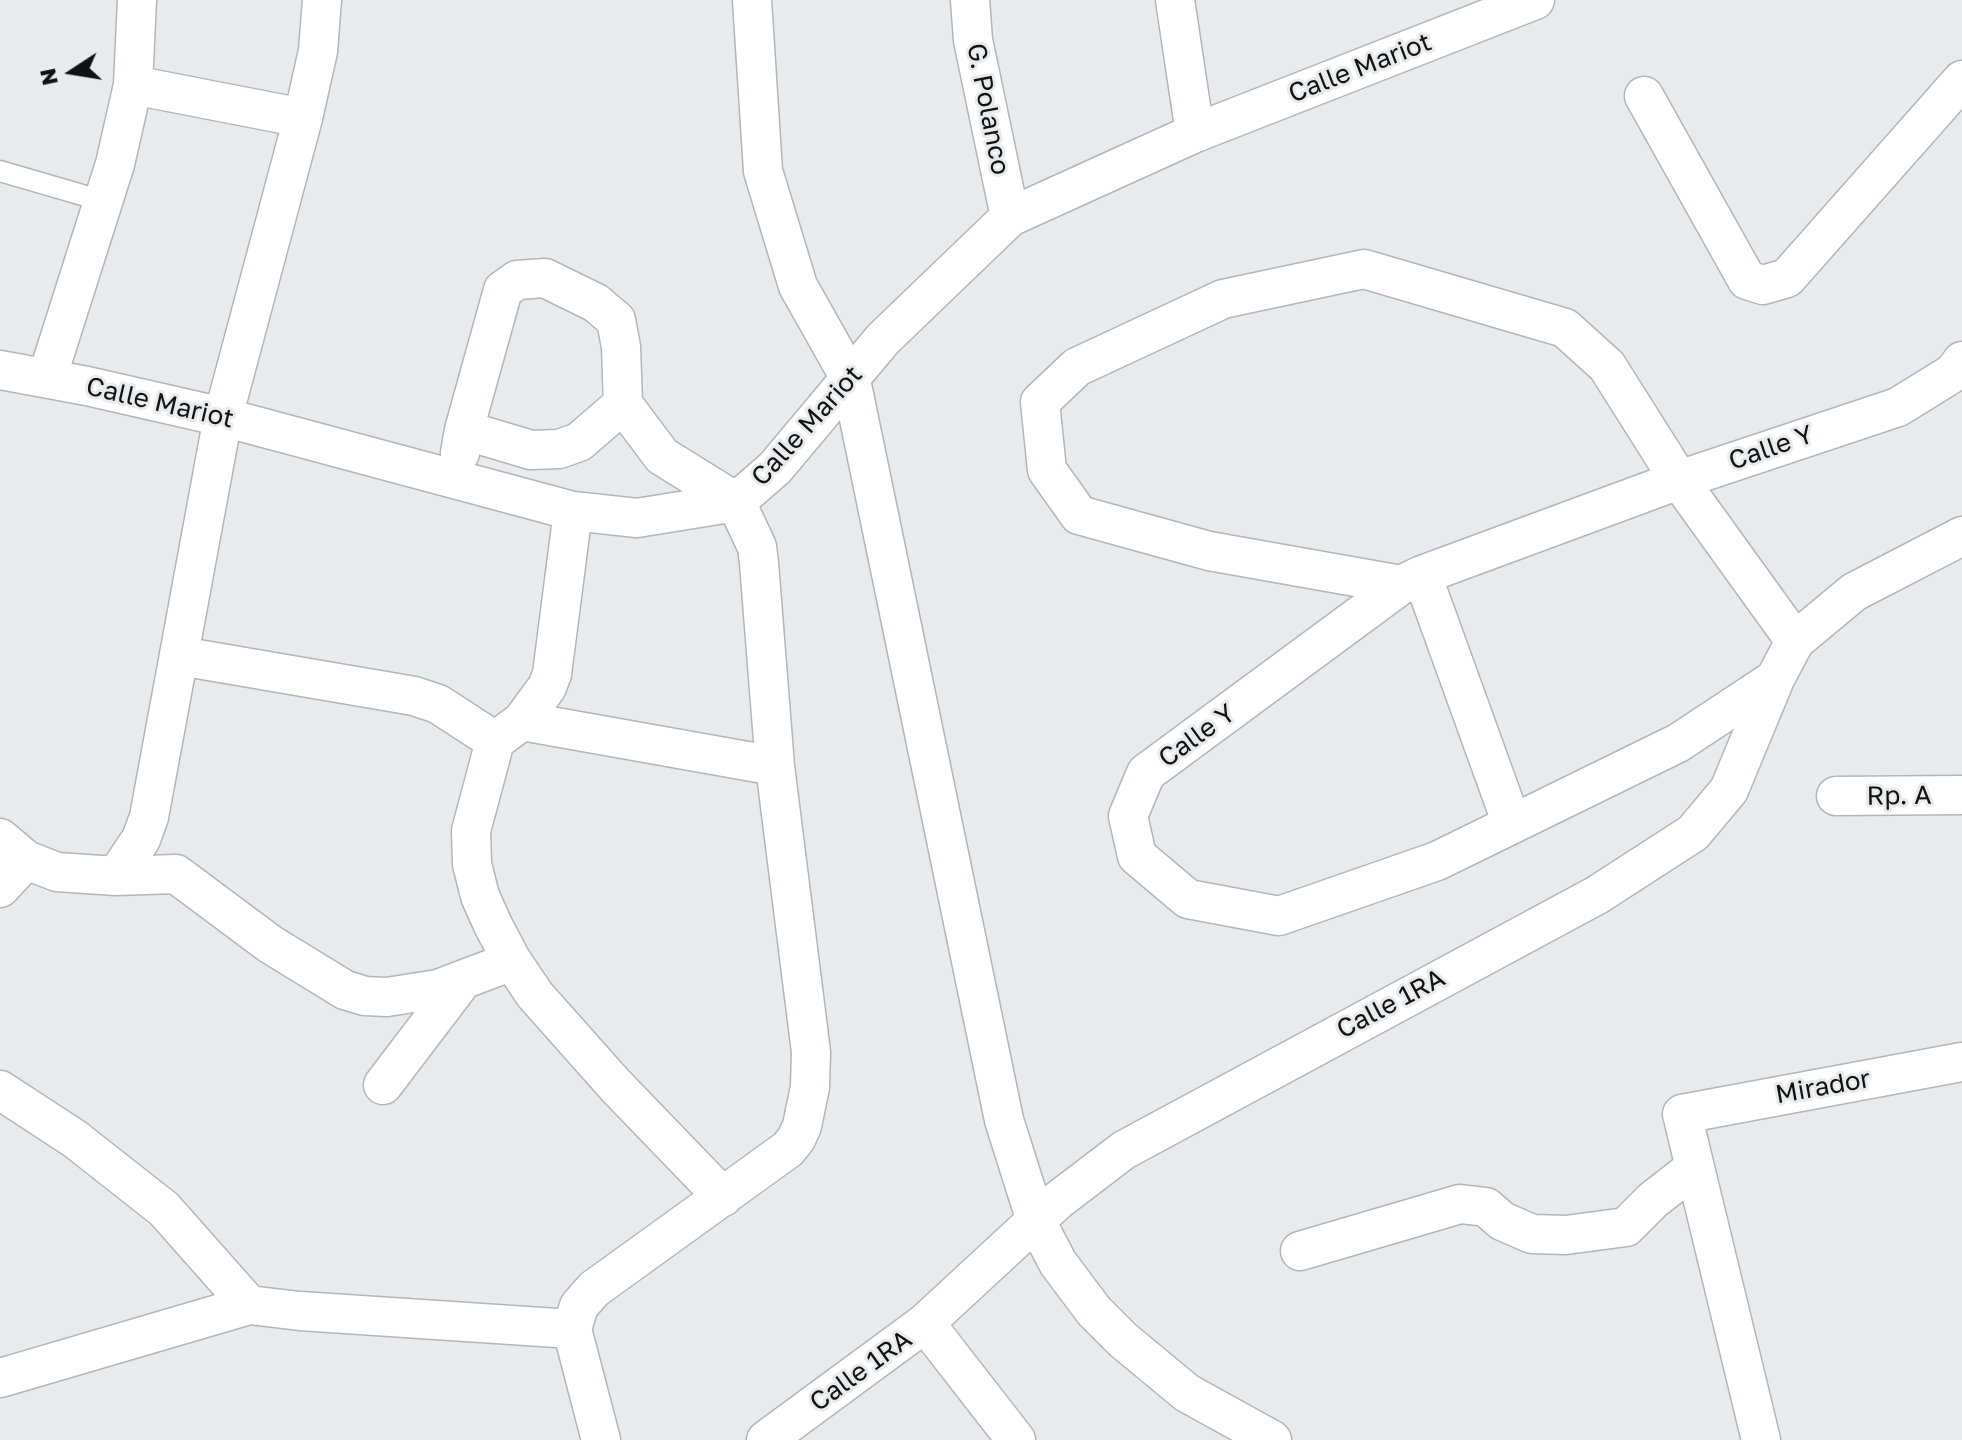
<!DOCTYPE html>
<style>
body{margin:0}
#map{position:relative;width:1962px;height:1440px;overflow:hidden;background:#e8ebed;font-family:"Golos Text",sans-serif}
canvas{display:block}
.north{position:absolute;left:32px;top:32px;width:80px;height:80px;-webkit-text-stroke:6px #e8ebed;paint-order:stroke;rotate:258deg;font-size:22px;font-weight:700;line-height:32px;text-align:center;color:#111213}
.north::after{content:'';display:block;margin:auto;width:28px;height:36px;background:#111213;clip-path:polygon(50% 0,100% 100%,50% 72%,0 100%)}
</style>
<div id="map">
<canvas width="1962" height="1440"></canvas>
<div class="north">N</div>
</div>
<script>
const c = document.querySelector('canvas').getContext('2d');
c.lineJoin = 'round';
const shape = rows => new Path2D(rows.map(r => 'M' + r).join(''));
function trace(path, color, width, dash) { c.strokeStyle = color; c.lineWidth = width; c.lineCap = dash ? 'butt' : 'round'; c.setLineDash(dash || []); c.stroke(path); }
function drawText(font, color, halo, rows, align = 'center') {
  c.font = font + ' "Golos Text",sans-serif'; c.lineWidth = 6; c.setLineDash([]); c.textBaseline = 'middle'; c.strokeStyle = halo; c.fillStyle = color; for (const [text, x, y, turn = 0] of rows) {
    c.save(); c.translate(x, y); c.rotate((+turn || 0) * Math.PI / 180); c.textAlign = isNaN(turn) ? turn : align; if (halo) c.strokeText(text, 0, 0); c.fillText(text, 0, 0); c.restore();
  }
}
const lane = shape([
 [0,171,103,201]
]);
const street = shape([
 [752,0,763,171,798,286,851,380,1004,1120,1036,1221,1058,1263,1094,1311,1123,1340,1187,1393,1272,1440],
 [970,0,973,40,1010,217],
 [1175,0,1195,133],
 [133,85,303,118],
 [1644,96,1747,280,1763,285,1787,278,1962,80],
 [0,370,87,386,223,417,573,511,637,518,736,502,775,468,883,339,1010,217,1195,133,1535,0],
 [47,378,115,164,133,85,137,0],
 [464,430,503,290,517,280,545,278,596,303,616,320,621,347,623,404,662,456,736,502,757,547,759,563,775,766,811,1052,810,1087,802,1126,796,1139,788,1149,594,1289,579,1306,572,1329,601,1440],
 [460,453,464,430,531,450,559,449,579,442,623,404],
 [573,511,552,674,547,687,522,721,495,741,471,831,472,864,480,896,493,925,512,961,535,995,615,1085,723,1197],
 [1422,575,1512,824],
 [1401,585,1209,551,1079,515,1047,470,1040,402,1077,367,1223,299,1364,269,1565,328,1607,366,1679,480,1795,641],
 [180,656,414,696,438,704,495,741],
 [1775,679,1678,743,1437,861,1279,916,1188,899,1137,856,1128,816,1146,773,1401,585,1422,575,1679,480,1898,407,1953,373,1962,361],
 [522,721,775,766],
 [1836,796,1962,795],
 [0,838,26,860,57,872,116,876,176,874,270,944,345,990,365,996,387,997,438,989,512,961],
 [116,876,141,839,149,817,223,417,303,118,318,51,322,0],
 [0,888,26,860],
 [383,1085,462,981],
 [0,1090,75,1139,164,1209,249,1305,300,1311,572,1329],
 [1300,1251,1460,1204,1486,1207,1502,1221,1532,1234,1566,1235,1626,1227,1653,1200,1694,1168],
 [925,1323,1016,1440],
 [0,1378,249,1305],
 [766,1440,925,1323,1057,1201,1124,1150,1597,895,1693,833,1729,790,1775,679,1795,641,1854,592,1962,536],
 [1761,1440,1682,1114,1962,1062]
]);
trace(lane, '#b3b5b8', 23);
trace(street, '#b3b5b8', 41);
trace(lane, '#fff', 20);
trace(street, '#fff', 38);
drawText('26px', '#111213', '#e8ebed', [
 ["Calle Mariot",1360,68,-21],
 ["G. Polanco",988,109,79],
 ["Calle Mariot",160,403,13],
 ["Calle Mariot",807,426,-48],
 ["Calle Y",1771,448,-19],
 ["Calle Y",1197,736,-36],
 ["Rp. A",1899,796,-1],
 ["Calle 1RA",1391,1004,-28],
 ["Mirador",1823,1087,-10],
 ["Calle 1RA",861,1371,-36]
]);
</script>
